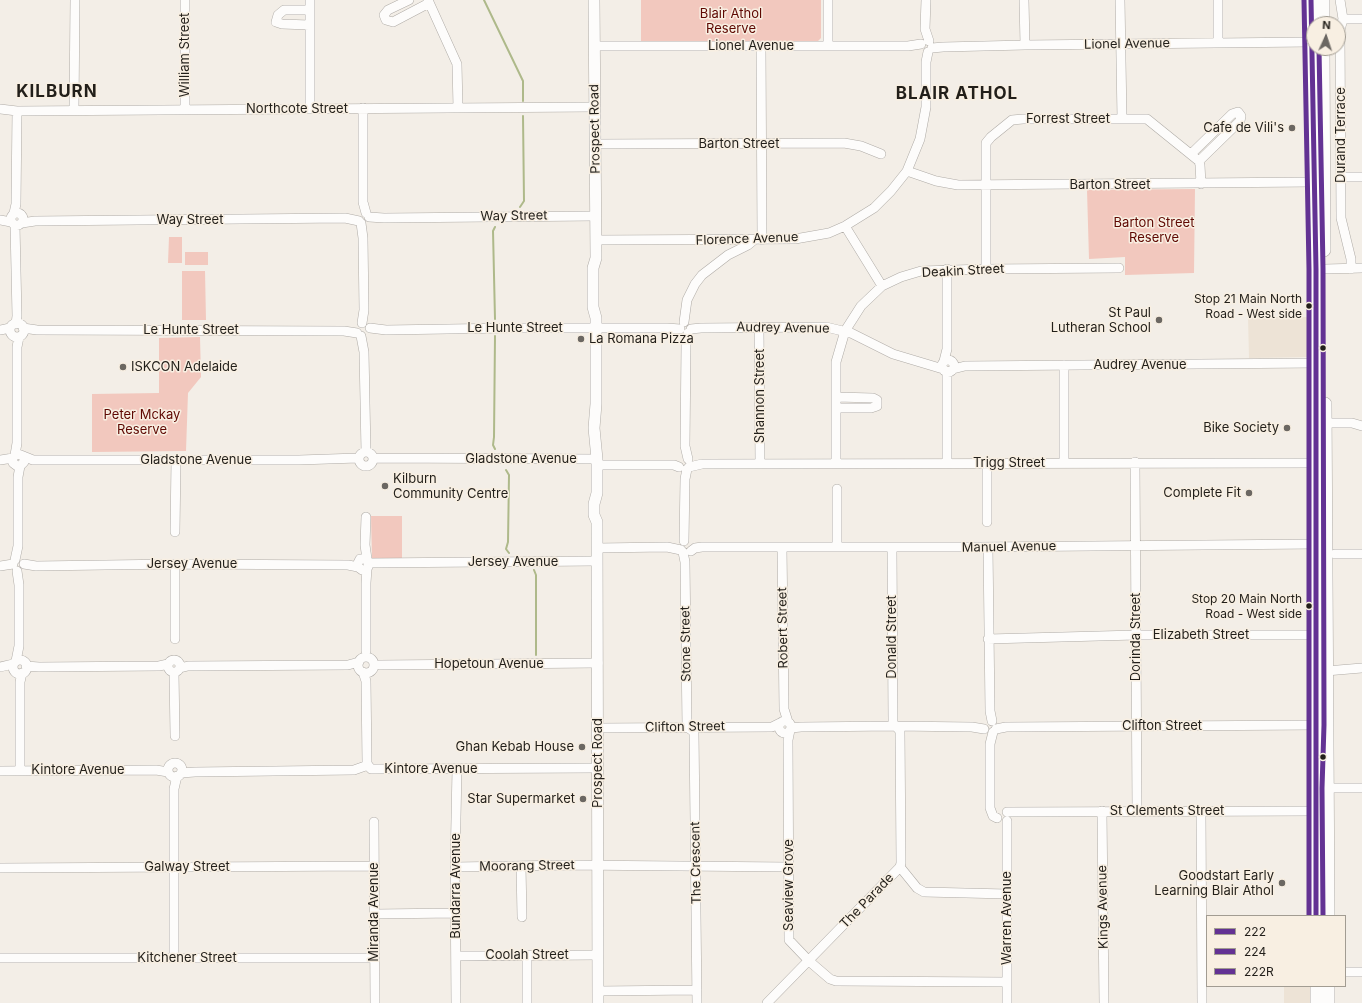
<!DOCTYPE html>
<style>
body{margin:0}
#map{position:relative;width:1362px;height:1003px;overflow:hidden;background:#f3eee7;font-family:Inter,sans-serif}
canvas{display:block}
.legend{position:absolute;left:1206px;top:915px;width:140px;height:72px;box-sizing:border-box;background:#f8efe2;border:1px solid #a29c92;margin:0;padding:5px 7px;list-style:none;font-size:12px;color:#221f1a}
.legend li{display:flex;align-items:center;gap:8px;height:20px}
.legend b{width:20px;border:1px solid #a29c92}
.north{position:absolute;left:1306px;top:16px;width:40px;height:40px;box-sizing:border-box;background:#f8efe2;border:1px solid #a29c92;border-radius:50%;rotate:3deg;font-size:11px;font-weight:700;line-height:16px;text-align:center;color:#221f1a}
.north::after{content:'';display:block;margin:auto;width:14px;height:18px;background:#6b6762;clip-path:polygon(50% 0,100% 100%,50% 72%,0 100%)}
</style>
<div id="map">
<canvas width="1362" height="1003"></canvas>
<ul class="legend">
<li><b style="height:5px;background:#633293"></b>222</li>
<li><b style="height:5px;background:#633293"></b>224</li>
<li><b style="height:5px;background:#633293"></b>222R</li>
</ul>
<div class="north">N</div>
</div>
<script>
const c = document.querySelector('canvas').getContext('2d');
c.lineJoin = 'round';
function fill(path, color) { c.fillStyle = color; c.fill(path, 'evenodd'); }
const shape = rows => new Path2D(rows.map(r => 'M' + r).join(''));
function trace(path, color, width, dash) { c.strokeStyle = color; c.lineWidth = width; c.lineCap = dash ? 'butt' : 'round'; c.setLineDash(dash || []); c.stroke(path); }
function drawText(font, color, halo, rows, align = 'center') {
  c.font = font + ' Inter,sans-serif'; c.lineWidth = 3; c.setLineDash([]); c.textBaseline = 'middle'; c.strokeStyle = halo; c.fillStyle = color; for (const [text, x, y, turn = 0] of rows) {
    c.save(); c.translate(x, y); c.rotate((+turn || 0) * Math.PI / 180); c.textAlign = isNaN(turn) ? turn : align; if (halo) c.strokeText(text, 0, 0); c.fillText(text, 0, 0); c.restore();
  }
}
fill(shape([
 [1248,317,1307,317,1307,357,1249,358],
 [1284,986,1311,986,1312,1003,1284,1003]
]), '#ede3d6');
fill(shape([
 [641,0,821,0,821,38,818,41,641,42],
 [1195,189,1194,273,1125,275,1125,257,1089,259,1087,190],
 [169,237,182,237,182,263,168,263],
 [185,252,208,252,208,265,185,265],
 [182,271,205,271,206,320,182,320],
 [200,337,201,377,188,393,186,451,92,452,92,394,159,393,159,338],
 [371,516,402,516,402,558,372,558]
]), '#f2c8be');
trace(shape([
 [484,0,523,81,523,101],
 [520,207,524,201,523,116],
 [495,319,493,231,495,227],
 [495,336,494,437,493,445,495,449],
 [506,470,509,475,508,542,506,549,509,553],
 [534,570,536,575,536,655]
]), '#aeb98a', 2);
const minor = shape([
 [310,0,310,108],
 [409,0,388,10,384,15,386,20,393,22,429,3],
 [428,0,457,64,458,108],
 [926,0,925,29,929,41],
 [1024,0,1025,45],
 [1120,0,1122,119],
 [1218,0,1218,43],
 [1340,0,1343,19,1340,30,1341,218,1351,259,1351,269],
 [1343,19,1362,19],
 [309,25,282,24,276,22,278,15,284,10,310,10],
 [595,46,908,46,921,44],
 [761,46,762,240],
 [828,46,828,0],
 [932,48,943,47,1025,45,1311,42],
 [363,108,363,202,366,213],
 [0,109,17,111,594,107],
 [185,109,185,0],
 [74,110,75,0],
 [595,144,844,143,861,146,881,154],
 [1191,154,1232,114,1238,112,1241,116,1240,121,1199,161],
 [907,171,936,181,958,185,1314,182],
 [1341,177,1362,177],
 '11 219a6 6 0 1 1 12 0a6 6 0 1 1-12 0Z',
 [14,213,16,204,17,111],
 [369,217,384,218,595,216],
 [0,220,11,222],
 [22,223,35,221,345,218,359,221],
 [361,223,363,238,364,310,362,323],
 [15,225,17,316,16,324],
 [845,226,882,286],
 [596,240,795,239,829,233,845,226,874,208,891,191,907,171,920,139,926,107,926,62,928,52],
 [986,269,986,143,991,137,1012,120,1023,119,1147,119,1199,161,1200,165,1201,184],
 [1325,269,1362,268],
 [684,322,687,300,695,284,702,275,728,255,748,245,754,240],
 '10 330a7 7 0 1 1 14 0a7 7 0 1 1-14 0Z',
 [759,327,760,464],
 [23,328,37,330,344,331,357,333],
 [370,328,386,330,510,328,667,328,680,329],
 [691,329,701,328,826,327,851,333,893,354,943,369],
 [0,330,10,328],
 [361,336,364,352,366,452],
 '942 366a6 6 0 1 1 12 0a6 6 0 1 1-12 0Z',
 [944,361,947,349,947,269],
 [1064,365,1064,463],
 [953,369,965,366,1316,363],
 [947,371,947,463],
 [837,408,871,408,877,406,877,400,873,398,837,397],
 [1325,423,1352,423,1362,426],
 '359 459a7 7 0 1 1 14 0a7 7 0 1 1-14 0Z',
 [15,455,17,443,17,347,19,337],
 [24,458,24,462,20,466,17,466,13,463,13,458,15,455,18,454,33,460,299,460,358,458],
 [373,458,597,459],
 [688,459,685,446,686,345,688,333],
 [0,460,13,458],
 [1135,462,1137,811],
 [987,463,987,522],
 [836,464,836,362,845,331,861,306,882,286,901,277,921,271,986,269,1119,268],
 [597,465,674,465,679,467],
 [689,467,702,464,1316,463],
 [366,517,365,545,367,559],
 [175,532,176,460],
 [684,541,685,479,687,469],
 [782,547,784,709,788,722],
 [837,547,837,489],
 [988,547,990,711,992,721],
 [597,548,667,547,681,550],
 [691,551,695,548,702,547,981,547,1316,544],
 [683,552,685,562,687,727,694,732,697,1003],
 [1335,554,1362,554],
 [15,560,18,546,18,477,20,466],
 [369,563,597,561],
 [24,564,36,566,175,564,348,565,358,567],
 [0,566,13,564],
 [362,570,358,567,358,563,360,559,365,559,368,561,368,567],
 [175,639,175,564],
 [988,639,1136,635,1317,635],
 [366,651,366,583,367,569],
 '358 665a8 8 0 1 1 16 0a8 8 0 1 1-16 0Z',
 '168 666a6 6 0 1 1 12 0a6 6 0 1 1-12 0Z',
 '13 667a7 7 0 1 1 14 0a7 7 0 1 1-14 0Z',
 [16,661,19,646,19,585,17,571],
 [380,665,598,663],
 [26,666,39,667,159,666,168,664],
 [0,667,13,664],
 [180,668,188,666,348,665,359,662],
 [1326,671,1362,668],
 [174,672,175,736],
 [363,672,366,681,367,763,368,765],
 '779 727a6 6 0 1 1 12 0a6 6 0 1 1-12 0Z',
 [598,728,772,727,780,723],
 [791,728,801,727,895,726,972,727,984,729],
 [996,729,1006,727,1317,725],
 [790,730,788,740,789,940,809,961,830,979,836,981,1007,982],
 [993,732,990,744,990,808,993,816,997,818],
 '168 770a7 7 0 1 1 14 0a7 7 0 1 1-14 0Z',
 [0,771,156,770,168,772],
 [20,771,20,682,22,673],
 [181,773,195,772,354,770,368,765,371,769,374,769,598,768],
 [1327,788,1362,788],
 [1102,811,1104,1003],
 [1201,811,1202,1003],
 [1007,812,1316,811],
 [374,822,375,1003],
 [521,866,522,917],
 [455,867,571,865,789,867],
 [900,867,917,888,924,892,1007,894],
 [0,868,374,866],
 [375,914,456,913],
 [456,956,598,955],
 [0,958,374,958],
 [174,958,174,789,177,776],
 [1345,972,1362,972],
 [598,991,697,990],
 [456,1003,455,867,457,769],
 [527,1003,527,955],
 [767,1003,900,867,901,863,900,731,893,723,892,547],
 [1007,1003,1007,821]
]);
const major = shape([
 [594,0,596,258,593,268,593,307,596,318,596,404,594,428,597,459,597,493,594,504,594,515,597,522,598,1003]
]);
const highway = shape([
 [1311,0,1316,269,1317,725,1315,788,1316,916],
 [1323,0,1323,24],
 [1323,48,1324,250],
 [1325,404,1328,916],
 [1317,986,1317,1003],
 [1328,1003,1328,986]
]);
trace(minor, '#afaba6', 10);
trace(major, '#afaba6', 12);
trace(highway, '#afaba6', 14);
trace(minor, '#fdfcfb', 9);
trace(major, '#fdfcfb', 11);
trace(highway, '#fdfcfb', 13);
trace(shape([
 [1311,0,1316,269,1316,916]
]), '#633293', 5);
trace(shape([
 [1304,0,1309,269,1309,916]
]), '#633293', 5);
trace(shape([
 [1319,48,1323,269,1324,725,1322,788,1323,916]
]), '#633293', 5);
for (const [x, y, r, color] of [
 [1292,128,4,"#6b6762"],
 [1309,306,3.5,"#221f1a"],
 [1159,320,4,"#6b6762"],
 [581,339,4,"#6b6762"],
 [1323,348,3.5,"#221f1a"],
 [123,367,4,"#6b6762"],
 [1287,428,4,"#6b6762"],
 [385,486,4,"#6b6762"],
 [1249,493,4,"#6b6762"],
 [1309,606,3.5,"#221f1a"],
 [582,747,4,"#6b6762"],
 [1323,757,3.5,"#221f1a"],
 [583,799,4,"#6b6762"],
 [1282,883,4,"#6b6762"]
]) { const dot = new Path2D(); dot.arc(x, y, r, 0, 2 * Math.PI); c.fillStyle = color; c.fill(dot); trace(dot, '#f8efe2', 1.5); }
drawText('12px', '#221f1a', '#f8efe2', [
 ["Stop 21 Main North",1302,299],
 ["Road - West side",1302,314],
 ["Stop 20 Main North",1302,599],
 ["Road - West side",1302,614]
], 'right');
drawText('13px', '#5f0802', '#f8efe2', [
 ["Blair Athol",731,14],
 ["Reserve",731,29],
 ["Barton Street",1154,223],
 ["Reserve",1154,238],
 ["Peter Mckay",142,415],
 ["Reserve",142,430]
]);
drawText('13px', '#221f1a', '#f8efe2', [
 ["Lionel Avenue",1127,44,-1],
 ["Lionel Avenue",751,46],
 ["William Street",185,55,-90],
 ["Northcote Street",297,109],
 ["Forrest Street",1068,119],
 ["Prospect Road",595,129,-91],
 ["Durand Terrace",1341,135,-90],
 ["Barton Street",739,144],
 ["Barton Street",1110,185],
 ["Way Street",514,216,-1],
 ["Way Street",190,220],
 ["Florence Avenue",747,239,-2],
 ["Deakin Street",963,271,-3],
 ["Le Hunte Street",515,328],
 ["Audrey Avenue",783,328,1],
 ["Le Hunte Street",191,330],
 ["Audrey Avenue",1140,365],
 ["Shannon Street",760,396,-90],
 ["Gladstone Avenue",521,459],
 ["Gladstone Avenue",196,460],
 ["Trigg Street",1009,463],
 ["Manuel Avenue",1009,547,-1],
 ["Jersey Avenue",513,562],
 ["Jersey Avenue",192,564],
 ["Robert Street",783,628,-91],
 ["Elizabeth Street",1201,635],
 ["Donald Street",892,637,-90],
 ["Dorinda Street",1136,637,-90],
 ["Stone Street",686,644,-91],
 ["Hopetoun Avenue",489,664],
 ["Clifton Street",1162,726],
 ["Clifton Street",685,727,-1],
 ["Prospect Road",598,763,-90],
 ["Kintore Avenue",431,769],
 ["Kintore Avenue",78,770],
 ["St Clements Street",1167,811],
 ["The Crescent",696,863,-91],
 ["Moorang Street",527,866,-1],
 ["Galway Street",187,867],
 ["Seaview Grove",789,885,-90],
 ["Bundarra Avenue",456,886,-90],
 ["The Parade",867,901,-46],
 ["Kings Avenue",1103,907,-91],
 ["Miranda Avenue",374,912,-90],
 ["Warren Avenue",1007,918,-90],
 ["Coolah Street",527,955],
 ["Kitchener Street",187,958]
]);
drawText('13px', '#221f1a', '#f8efe2', [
 ["Cafe de Vili's",1284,128],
 ["St Paul",1151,313],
 ["Lutheran School",1151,328],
 ["La Romana Pizza",589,339,"left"],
 ["ISKCON Adelaide",131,367,"left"],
 ["Bike Society",1279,428],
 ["Kilburn",393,479,"left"],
 ["Community Centre",393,494,"left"],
 ["Complete Fit",1241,493],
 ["Ghan Kebab House",574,747],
 ["Star Supermarket",575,799],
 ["Goodstart Early",1274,876],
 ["Learning Blair Athol",1274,891]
], 'right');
c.letterSpacing = '1px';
drawText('bold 17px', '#221f1a', '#f8efe2', [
 ["KILBURN",57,92],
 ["BLAIR ATHOL",957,94]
]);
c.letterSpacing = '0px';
</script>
